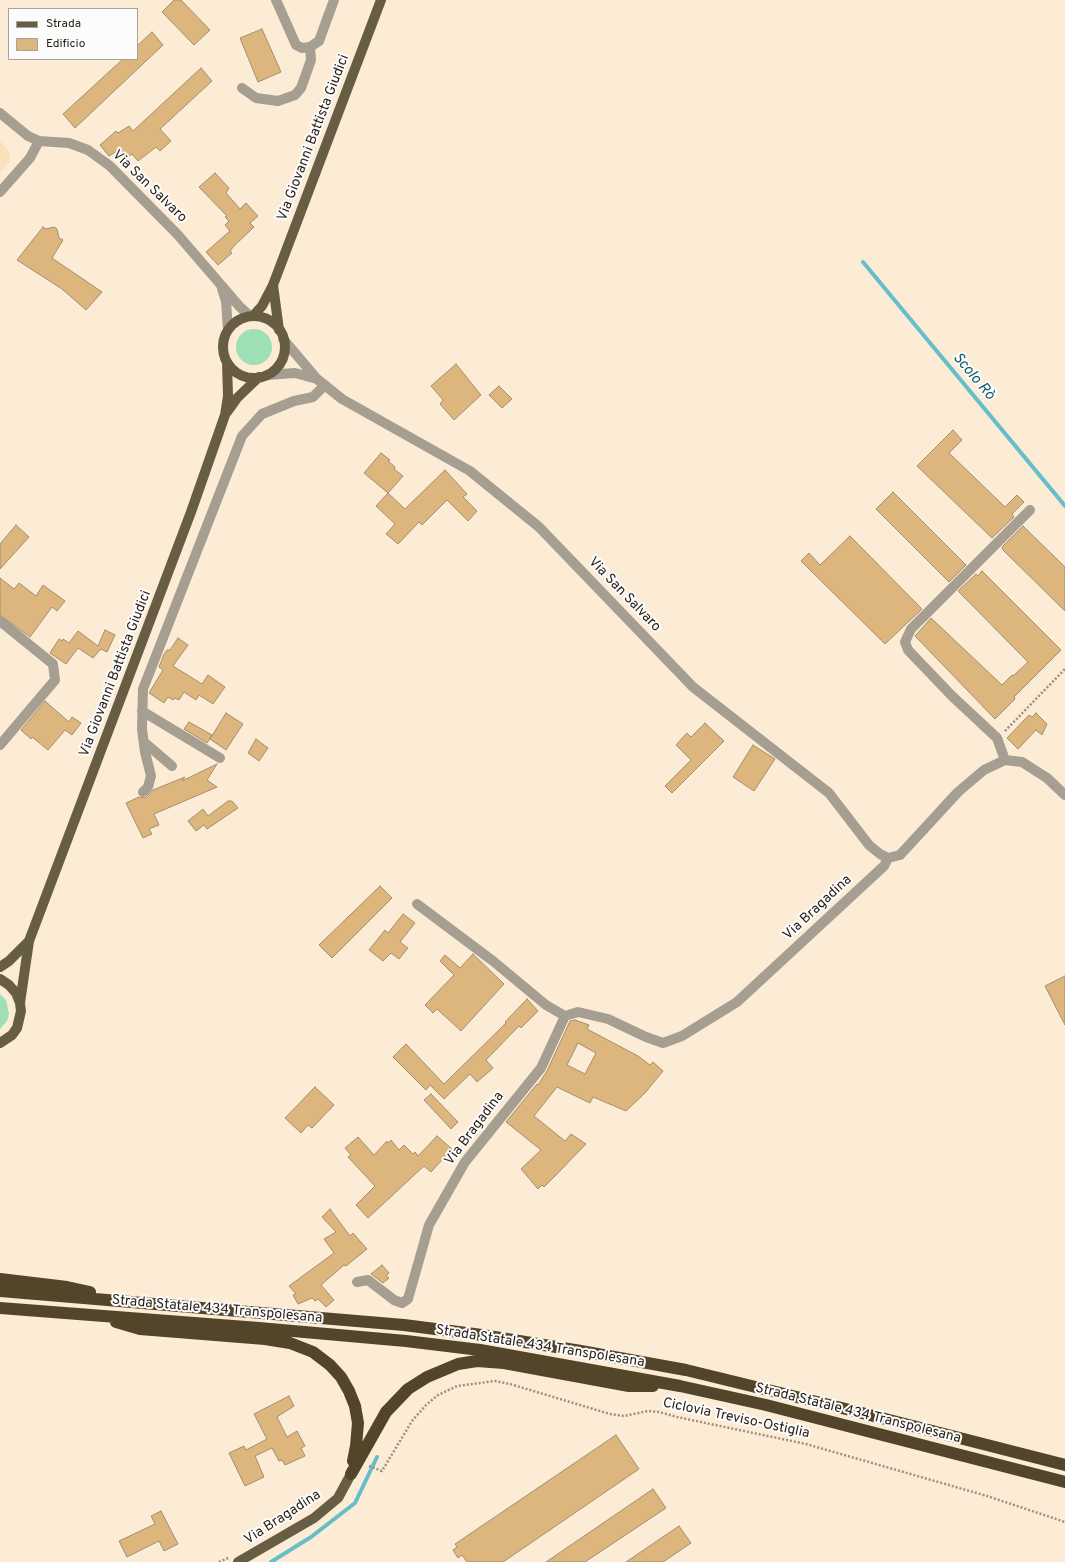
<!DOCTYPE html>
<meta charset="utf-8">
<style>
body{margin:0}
#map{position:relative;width:1065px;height:1562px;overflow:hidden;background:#fdecd5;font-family:Overpass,sans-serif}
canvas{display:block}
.legend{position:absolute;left:8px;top:8px;width:130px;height:52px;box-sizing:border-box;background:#fcfcfc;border:1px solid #a6a39f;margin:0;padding:5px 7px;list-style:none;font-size:12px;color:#261e13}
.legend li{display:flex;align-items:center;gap:8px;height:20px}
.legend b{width:20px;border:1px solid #a6a39f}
</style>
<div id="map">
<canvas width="1065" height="1562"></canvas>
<ul class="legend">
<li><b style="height:5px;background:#675c44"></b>Strada</li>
<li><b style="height:11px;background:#ddb67d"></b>Edificio</li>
</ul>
</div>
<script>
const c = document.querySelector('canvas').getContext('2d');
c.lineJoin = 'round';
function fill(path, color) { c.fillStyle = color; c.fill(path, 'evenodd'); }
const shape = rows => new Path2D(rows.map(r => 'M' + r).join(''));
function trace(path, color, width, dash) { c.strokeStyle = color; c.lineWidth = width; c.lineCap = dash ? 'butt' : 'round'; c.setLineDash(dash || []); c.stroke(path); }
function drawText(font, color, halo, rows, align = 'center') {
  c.font = font + ' Overpass,sans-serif'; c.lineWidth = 4; c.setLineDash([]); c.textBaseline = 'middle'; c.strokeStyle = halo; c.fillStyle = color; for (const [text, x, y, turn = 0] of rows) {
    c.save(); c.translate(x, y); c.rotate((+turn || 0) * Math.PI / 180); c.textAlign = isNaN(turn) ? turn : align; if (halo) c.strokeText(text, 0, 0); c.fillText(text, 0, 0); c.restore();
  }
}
fill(shape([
 [0,141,8,150,10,156,10,162,0,172]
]), '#fbe0bc');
fill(shape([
 '236 347a18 18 0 1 1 36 0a18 18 0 1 1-36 0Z',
 [0,994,6,1000,9,1014,7,1021,0,1029]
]), '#9fdfb6');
trace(shape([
 [863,262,1065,506],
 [271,1562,311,1537,355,1503,377,1457]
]), '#65beca', 4);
const building = shape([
 [174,0,181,0,210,30,194,45,162,12,174,0],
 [262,29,281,72,258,82,240,38,262,29],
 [152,32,163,45,75,128,63,114,123,59,137,59,137,46,152,32],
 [201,68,212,81,160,129,171,141,160,151,156,147,138,161,132,154,126,158,124,156,123,157,117,151,109,156,100,145,116,131,118,133,129,126,133,131,201,68],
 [215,173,229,188,226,193,240,209,246,203,258,216,250,223,254,227,234,246,230,251,232,253,218,265,206,252,230,231,225,225,229,221,225,217,227,216,199,187,215,173],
 [43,227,46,229,54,227,57,229,59,238,63,240,52,258,102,292,86,310,62,289,17,260,43,227],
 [456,364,481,395,454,420,440,404,443,400,431,386,456,364],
 [499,386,512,399,502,408,489,395,499,386],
 [953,430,962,440,949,453,1005,507,1017,495,1024,502,1012,514,1014,517,992,538,917,466,953,430],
 [381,453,390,460,388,461,395,467,394,469,403,476,388,493,364,473,381,453],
 [445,470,467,494,463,497,477,511,468,521,447,500,422,525,419,522,398,544,386,534,395,524,376,506,388,493,405,509,445,470],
 [893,492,966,565,949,582,876,509,893,492],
 [16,525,29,537,0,569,0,544,16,525],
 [1023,526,1065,567,1065,611,1003,550,1002,547,1023,526],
 [850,536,922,609,885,644,801,561,809,553,820,565,850,536],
 [982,571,1061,650,1014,697,1015,699,995,719,915,636,931,618,1002,685,1012,675,1013,676,1028,662,958,591,976,574,978,576,982,571],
 [0,578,14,589,19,583,36,596,43,585,65,601,57,611,52,607,30,637,0,615,0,578],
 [105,630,115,635,107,652,101,649,93,658,78,648,66,664,50,653,59,639,62,641,63,639,69,643,78,631,98,646,105,630],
 [178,638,188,645,173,666,202,684,208,675,225,687,213,704,199,695,196,700,184,692,179,700,175,698,173,700,168,697,164,703,149,693,163,670,159,667,164,654,167,650,170,650,178,638],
 [45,701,69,722,72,717,81,723,72,735,65,730,48,750,32,737,31,739,21,730,45,701],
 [226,713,243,724,226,750,210,739,226,713],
 [1036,713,1047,724,1042,735,1036,730,1018,749,1007,738,1029,715,1032,717,1036,713],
 [189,722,212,735,207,743,184,729,189,722],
 [705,723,724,741,672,793,665,786,691,760,676,745,687,733,691,737,705,723],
 [256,739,268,748,259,761,248,753,256,739],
 [753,745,775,759,754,791,733,777,753,745],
 [217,764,207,780,217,787,154,814,159,825,149,829,152,834,143,838,126,803,139,797,145,798,153,790,185,777,182,781,217,764],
 [228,801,232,801,238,808,207,829,204,825,196,831,188,821,203,809,208,816,228,801],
 [380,886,392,898,332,958,319,945,380,886],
 [403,914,415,923,400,942,408,948,399,959,391,953,383,961,369,950,385,930,388,933,403,914],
 [473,954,504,984,461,1031,437,1009,433,1013,425,1005,454,975,440,961,445,955,460,968,473,954],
 [1065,976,1065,1025,1045,986,1065,976],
 [527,999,538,1011,521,1028,519,1026,486,1060,493,1068,477,1082,470,1074,444,1099,430,1085,426,1090,393,1057,406,1044,444,1084,506,1023,505,1022,527,999],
 [575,1020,589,1025,587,1029,638,1056,650,1065,653,1062,663,1071,645,1093,626,1111,593,1097,590,1103,557,1087,534,1116,565,1141,571,1134,586,1144,555,1176,544,1187,542,1185,538,1189,521,1169,541,1150,506,1122,537,1084,538,1085,547,1071,570,1021,575,1020],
 [578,1043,596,1053,585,1074,567,1065,578,1043],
 [315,1087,334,1105,312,1128,308,1125,301,1133,285,1118,315,1087],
 [431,1094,458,1122,451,1129,424,1100,431,1094],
 [437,1136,452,1149,431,1172,424,1166,368,1218,356,1205,375,1186,348,1157,351,1155,345,1148,358,1137,374,1155,387,1141,388,1143,391,1140,399,1150,404,1145,413,1154,415,1152,418,1156,437,1136],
 [330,1209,350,1236,353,1233,367,1249,346,1266,344,1265,321,1285,334,1300,326,1307,318,1299,315,1301,312,1298,298,1304,293,1295,296,1294,289,1286,334,1253,324,1239,336,1232,322,1217,330,1209],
 [382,1265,389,1273,386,1276,389,1278,383,1283,371,1274,382,1265],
 [289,1396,294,1406,277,1417,287,1437,297,1431,305,1446,301,1448,305,1456,285,1465,282,1460,279,1461,272,1448,255,1456,264,1477,245,1486,229,1453,244,1446,246,1450,267,1439,254,1414,289,1396],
 [616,1435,639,1469,503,1562,467,1562,462,1555,458,1558,453,1550,457,1547,455,1544,616,1435],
 [653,1489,666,1508,585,1562,546,1562,653,1489],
 [161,1511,178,1544,164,1551,159,1541,127,1557,119,1541,155,1524,151,1516,161,1511],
 [679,1526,691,1543,663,1562,626,1562,679,1526]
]);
fill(building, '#ddb67d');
trace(building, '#a18e72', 1);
trace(shape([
 [1005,731,1065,669],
 [369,1466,382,1471,412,1421,426,1405,438,1395,457,1386,495,1381,510,1384,610,1414,624,1416,648,1411,659,1412,677,1417,806,1444,987,1496,1065,1522],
 [219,1562,228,1558]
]), '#9c8f7d', 2.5, [2, 2]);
trace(shape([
 [276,0,296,45,302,48,310,47],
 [242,88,256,98,278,101,295,95,301,88,311,60,310,47,319,41,334,0],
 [0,113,28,136,39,141,69,143,88,150,110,166,178,235,240,307,250,316],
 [0,192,30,158,39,141],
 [222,289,226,301,228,330],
 [283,339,317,379,342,399,470,471,539,527,693,687,829,793,869,845,880,854,888,858],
 [267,375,295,373,317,379],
 [0,621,53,664,55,680,0,745],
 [142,711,220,758],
 [144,742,172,766],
 [1005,760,997,738,952,696,908,650,905,642,911,629,1030,510],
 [143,792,148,787,151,776,145,752,142,729,143,689,242,436,262,414,294,401,313,397,325,385],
 [417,904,493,961,546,1005,565,1016],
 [357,1282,368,1280,394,1300,402,1303,408,1299,429,1225,465,1162,541,1068,565,1016,578,1012,608,1019,646,1037,663,1043,682,1036,737,1002,884,866,888,858,900,855,958,792,984,770,1005,760,1022,762,1047,778,1065,795]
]), '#a59e91', 10);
trace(shape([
 [273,285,279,330],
 [253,316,262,306,273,285,381,0],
 '223 347a31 31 0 1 1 62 0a31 31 0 1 1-62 0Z',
 [227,412,237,398,259,377],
 [0,967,9,961,29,941],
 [0,979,9,985,16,993,20,1003,21,1011,17,1028,12,1035,0,1043],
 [20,1003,29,941,191,512,225,415,228,396,227,362],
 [238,1562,314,1518,338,1498,351,1474]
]), '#675c44', 10);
trace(shape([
 [0,1279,67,1287,90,1292],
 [0,1291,404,1325,482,1335,581,1351,686,1370,854,1411,1065,1465],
 [0,1308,259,1328,406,1341,480,1350,680,1386,766,1405,1065,1482],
 [116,1322,140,1329,265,1339,290,1343,313,1352,330,1365,341,1377,349,1391,355,1406,358,1423,356,1446,353,1461],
 [351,1474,386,1412,408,1389,427,1377,458,1364,477,1361,504,1363,629,1386,653,1386]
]), '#524529', 12);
drawText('14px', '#261e13', '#fcfcfc', [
 ["Via Giovanni Battista Giudici",314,138,-69],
 ["Via San Salvaro",149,187,44],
 ["Via San Salvaro",624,595,46],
 ["Via Giovanni Battista Giudici",116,674,-69],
 ["Via Bragadina",818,908,-43],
 ["Via Bragadina",475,1129,-53],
 ["Strada Statale 434 Transpolesana",217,1310,5],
 ["Strada Statale 434 Transpolesana",540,1347,9],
 ["Strada Statale 434 Transpolesana",858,1414,14],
 ["Ciclovia Treviso-Ostiglia",736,1419,12],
 ["Via Bragadina",283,1518,-33]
]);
drawText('italic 15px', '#0d5b64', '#fcfcfc', [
 ["Scolo Rò",973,377,50]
]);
</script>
